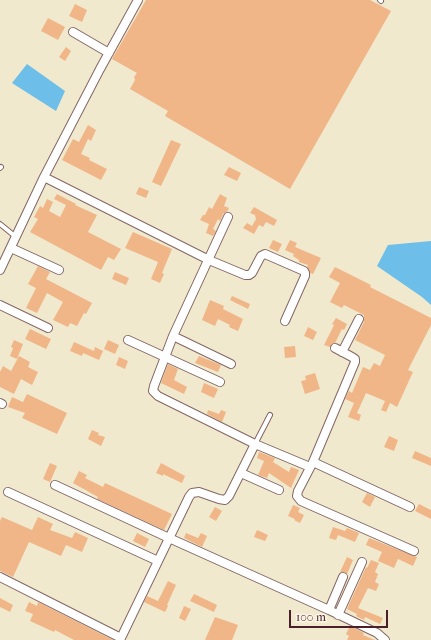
<!DOCTYPE html>
<style>
body{margin:0}
#map{position:relative;width:431px;height:640px;overflow:hidden;background:#f0e9ce;font-family:"IM FELL French Canon",serif}
canvas{display:block}
.scale{position:absolute;left:289px;top:610px;width:99px;height:18px;box-sizing:border-box;border:2px solid #4a1f2b;border-top:0;padding-left:5px;font-size:12px;line-height:14px;white-space:nowrap;color:#4a1f2b;-webkit-text-stroke:3px #fcf5e5;paint-order:stroke}
</style>
<div id="map">
<canvas width="431" height="640"></canvas>
<div class="scale">100 m</div>
</div>
<script>
const c = document.querySelector('canvas').getContext('2d');
c.lineJoin = 'round';
function fill(path, color) { c.fillStyle = color; c.fill(path, 'evenodd'); }
const shape = rows => new Path2D(rows.map(r => 'M' + r).join(''));
function trace(path, color, width, dash) { c.strokeStyle = color; c.lineWidth = width; c.lineCap = dash ? 'butt' : 'round'; c.setLineDash(dash || []); c.stroke(path); }
fill(shape([
 [27,64,65,91,56,111,12,83],
 [431,241,431,305,422,297,377,266,388,245]
]), '#6dbee8');
fill(shape([
 [146,0,370,0,391,11,290,189,165,116,168,111,130,89,135,80,134,77,137,73,112,59],
 [75,4,87,10,82,22,69,16],
 [48,18,65,27,58,40,41,31],
 [66,47,71,51,65,61,59,57],
 [88,125,96,130,91,141,88,139,81,154,90,158,89,160,107,169,101,180,62,160,73,139,79,142],
 [171,140,181,144,161,186,152,182],
 [229,167,241,173,237,181,224,175],
 [139,187,149,191,146,198,136,194],
 [57,194,76,204,75,205,97,215,88,232,121,249,114,260,108,257,101,270,30,232,38,219,34,217,40,206,43,208,47,199,53,202,49,211,60,217,66,205,54,199],
 [220,194,227,198,224,206,229,208,227,212,223,214,220,221,218,219,213,229,216,231,213,236,206,233,209,224,200,220,203,215,205,215,209,207,212,209],
 [254,207,277,220,274,226,266,222,263,227,259,225,254,234,243,228,247,223,252,226,256,219,255,215,250,213],
 [133,232,172,249,162,273,164,274,160,283,151,279,158,262,125,248],
 [273,240,282,244,278,252,269,248],
 [290,240,297,243,295,247,321,258,313,274,310,273,307,267,308,265,299,262,299,260,293,256,294,254,285,250],
 [38,266,50,272,46,279,92,303,86,314,84,313,77,326,70,323,68,327,53,320,63,302,47,293,37,313,26,308,36,288,28,284],
 [335,267,371,285,370,287,431,318,431,325,408,370,413,372,397,407,390,403,386,412,381,410,385,401,366,393,357,413,361,415,359,421,348,417,354,403,345,399,349,391,352,393,363,367,370,370,374,363,380,366,385,355,355,340,364,322,364,315,344,305,342,308,330,302,340,283,329,277],
 [115,272,129,278,126,285,112,279],
 [232,296,250,304,248,309,230,300],
 [210,300,224,306,223,309,243,319,238,331,229,327,230,325,218,319,215,326,202,320],
 [336,318,347,324,344,330,342,329,335,343,332,344,330,347,324,345,334,325,332,324],
 [308,327,317,332,313,340,304,336],
 [30,329,51,339,46,349,25,339],
 [14,340,23,344,17,359,10,356,13,348,11,347],
 [108,340,119,345,115,354,104,349],
 [74,342,94,351,95,347,103,351,99,360,83,353,82,356,70,351],
 [295,346,296,357,285,358,284,347],
 [19,356,30,362,28,367,38,372,32,385,21,379,14,394,0,387,0,372,3,366,11,371],
 [199,356,221,365,218,372,195,363],
 [119,357,128,361,125,369,116,365],
 [168,364,178,369,174,380,187,387,184,394,161,383],
 [315,373,320,389,305,394,301,381,306,380,305,376],
 [204,383,218,389,214,398,201,392],
 [27,394,67,413,57,434,22,418,25,413,8,407,12,397,23,402],
 [208,410,219,414,221,410,226,412,222,422,207,414],
 [92,430,99,433,98,435,105,437,101,446,88,439],
 [389,436,398,440,394,451,384,447],
 [415,451,431,458,431,466,412,458],
 [259,452,275,458,273,462,289,472,291,467,299,470,291,488,269,473,267,478,258,475,264,461,257,458],
 [50,463,57,466,50,482,43,479],
 [161,463,185,476,182,483,163,474,163,476,156,473],
 [79,471,87,475,85,478,103,487,105,483,172,514,164,530,97,499,98,497,73,483],
 [367,493,375,497,370,507,362,502],
 [419,504,431,510,431,519,415,511],
 [293,505,300,508,298,512,304,515,300,523,294,520,295,519,288,516],
 [215,507,222,511,216,521,209,517],
 [2,517,32,530,38,517,53,524,50,530,72,538,75,532,88,538,82,552,66,545,61,556,29,542,13,577,0,571,0,521],
 [333,527,345,531,347,528,359,533,355,542,338,535,336,540,329,538],
 [257,530,268,535,265,541,254,537],
 [137,533,149,539,145,547,133,541],
 [186,533,198,538,201,533,207,536,202,547,184,538],
 [369,538,417,557,413,566,398,559,394,568,378,561,382,552,366,545],
 [347,557,353,560,347,574,345,572,340,572],
 [371,560,379,563,375,572,378,574,375,582,379,584,376,591,368,588,358,608,383,618,380,624,365,617,364,620,356,616,357,614,347,609,366,567,367,568],
 [168,581,176,585,167,605,168,606,165,612,144,602,147,596,158,601],
 [194,594,217,605,214,612,190,601],
 [0,598,13,605,10,612,0,607],
 [29,602,37,606,38,602,113,640,74,640,55,630,54,632,30,621,33,614,25,611],
 [184,606,191,609,185,621,179,618],
 [215,617,238,625,232,640,205,640],
 [350,626,364,633,363,635,375,640,347,640,349,636,346,634]
]), '#f0b687');
const service = shape([
 [380,0,381,1],
 [0,168,1,167],
 [0,224,16,237],
 [255,444,270,415]
]);
const minor = shape([
 [73,32,109,53],
 [44,177,209,260,245,275,249,275,252,273,261,256,265,254,304,271,305,273,305,276,285,321],
 [228,217,173,336,154,386,153,391,158,396,255,444,310,467],
 [11,248,59,270],
 [0,270,44,177,100,69,138,0],
 [0,305,48,328],
 [173,336,231,364],
 [128,340,220,382],
 [335,348,352,357,355,359,355,362,313,462,298,491,297,496,301,501,414,551],
 [342,352,359,319],
 [0,403,2,404],
 [313,462,410,507],
 [241,473,279,490],
 [55,485,169,538,329,610,377,633,385,640],
 [8,492,158,561],
 [0,577,121,638],
 [329,610,343,577],
 [338,615,362,562],
 [120,640,189,497,192,493,199,492,219,499,225,500,229,496,255,444]
]);
trace(service, '#846664', 6);
trace(minor, '#846664', 10);
trace(service, '#fff', 4);
trace(minor, '#fff', 8);
</script>
